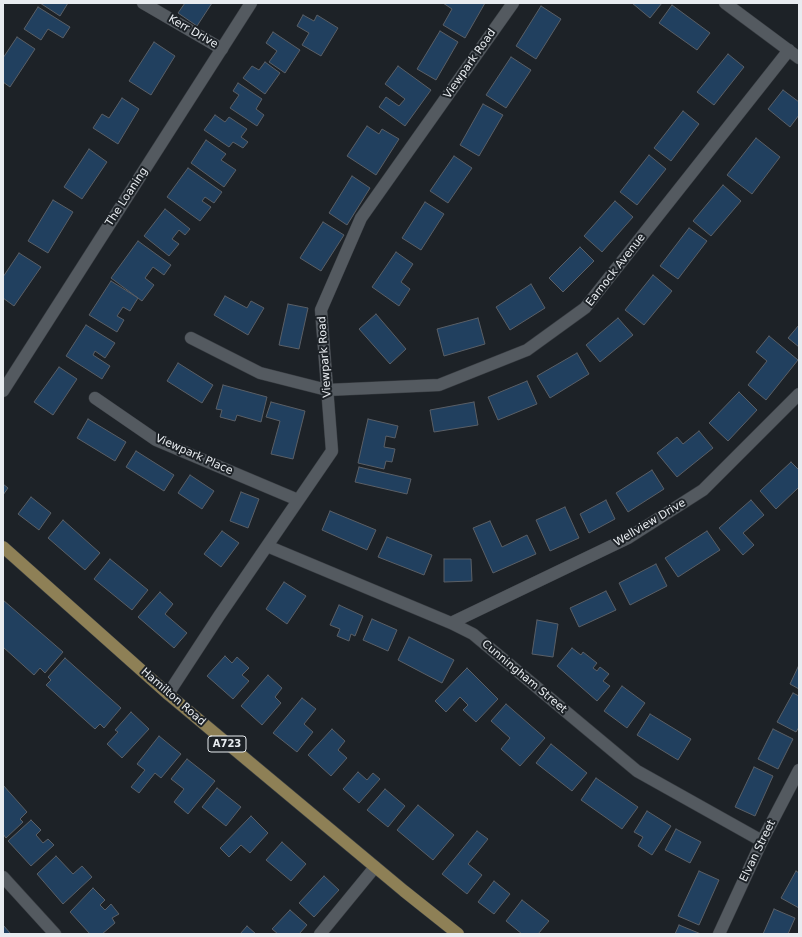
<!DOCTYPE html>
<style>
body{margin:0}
#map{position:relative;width:802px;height:937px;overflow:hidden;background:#1d2227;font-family:"DejaVu Sans",sans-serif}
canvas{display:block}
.frame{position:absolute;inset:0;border:4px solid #e8ecf0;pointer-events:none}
</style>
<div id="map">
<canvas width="802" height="937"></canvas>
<div class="frame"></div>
</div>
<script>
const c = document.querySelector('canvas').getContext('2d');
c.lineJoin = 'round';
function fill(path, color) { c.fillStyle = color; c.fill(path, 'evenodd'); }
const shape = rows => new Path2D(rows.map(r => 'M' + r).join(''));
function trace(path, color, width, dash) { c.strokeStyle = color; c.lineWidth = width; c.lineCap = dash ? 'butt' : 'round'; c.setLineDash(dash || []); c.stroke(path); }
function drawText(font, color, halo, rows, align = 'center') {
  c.font = font + ' "DejaVu Sans",sans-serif'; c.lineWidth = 4; c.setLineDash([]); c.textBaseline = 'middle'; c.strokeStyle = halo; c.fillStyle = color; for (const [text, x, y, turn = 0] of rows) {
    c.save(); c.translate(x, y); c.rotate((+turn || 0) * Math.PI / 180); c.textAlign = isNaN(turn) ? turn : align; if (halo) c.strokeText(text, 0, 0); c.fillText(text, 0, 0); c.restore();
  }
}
const building = shape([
 [40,3,68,3,60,16,40,3],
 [185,3,212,3,197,26,178,13,185,3],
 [443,3,485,3,465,38,443,25,452,9,443,3],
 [632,3,662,3,650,18,632,3],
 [672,5,710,33,697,50,659,23,672,5],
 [541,6,561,19,536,59,516,46,541,6],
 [38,7,70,27,63,38,48,29,41,40,24,29,38,7],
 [303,15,314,21,317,15,338,28,321,56,302,45,309,33,297,26,303,15],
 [440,31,458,42,436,80,417,69,440,31],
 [273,32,300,50,285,73,269,62,277,51,266,43,273,32],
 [17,37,35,49,10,87,3,82,3,58,17,37],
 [154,42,175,56,151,95,129,81,154,42],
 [728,54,744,67,714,105,697,92,728,54],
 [511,57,531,70,506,108,486,95,511,57],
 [265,62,280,73,265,94,243,78,252,66,259,70,265,62],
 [398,66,431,90,405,126,379,107,386,97,399,106,405,99,385,84,398,66],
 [238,83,262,99,256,109,264,115,257,126,230,108,239,95,233,91,238,83],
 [783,90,799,102,799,115,790,127,768,109,783,90],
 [122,98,139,109,118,144,93,128,102,114,109,118,122,98],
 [483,104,503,115,479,156,460,145,483,104],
 [683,111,699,124,671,161,654,148,683,111],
 [215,115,225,122,229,117,247,129,241,137,248,142,243,148,233,142,229,147,204,130,215,115],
 [367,126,379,134,382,129,399,139,376,175,347,156,367,126],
 [756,138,780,157,752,194,727,175,756,138],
 [206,140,226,154,221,160,236,170,224,187,191,163,206,140],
 [89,149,107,162,82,199,64,187,89,149],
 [649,155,666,169,637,205,620,192,649,155],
 [454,156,472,168,448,203,430,191,454,156],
 [188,168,222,192,214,203,205,197,202,201,211,207,200,221,167,197,188,168],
 [352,176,370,188,347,225,329,213,352,176],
 [723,185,741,201,711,236,693,221,723,185],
 [53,200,73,212,48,253,28,241,53,200],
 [615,201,633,217,602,252,584,236,615,201],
 [425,202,444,214,421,250,402,238,425,202],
 [165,209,190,229,185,235,179,230,172,239,179,244,169,256,144,236,165,209],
 [323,222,344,235,321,271,300,258,323,222],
 [689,228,707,241,678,279,660,266,689,228],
 [138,241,171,265,164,275,153,267,145,278,154,285,142,301,111,278,138,241],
 [580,247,594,261,563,292,549,278,580,247],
 [396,252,413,264,401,282,410,289,399,306,372,287,396,252],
 [19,253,41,267,14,306,3,298,3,277,19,253],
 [653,275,672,291,644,325,625,310,653,275],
 [111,281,138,298,130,311,123,307,117,316,124,320,117,332,89,315,111,281],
 [531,284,545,308,510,330,496,307,531,284],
 [225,296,247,308,251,301,264,308,248,335,214,315,225,296],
 [288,304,308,308,299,349,279,345,288,304],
 [376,314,406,349,390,364,359,329,376,314],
 [478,318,485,344,444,356,437,329,478,318],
 [618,318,633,335,600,362,586,345,618,318],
 [86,325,115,343,105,358,95,351,93,355,110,366,102,379,66,356,86,325],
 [799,325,799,347,788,338,799,325],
 [769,336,798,360,766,400,748,385,767,361,756,352,769,336],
 [577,353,589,374,550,398,537,376,577,353],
 [178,363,213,385,202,403,167,381,178,363],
 [59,367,77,379,53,415,34,402,59,367],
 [527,381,537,404,498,420,488,397,527,381],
 [223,385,267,397,261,422,237,415,235,421,220,417,222,410,216,409,223,385],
 [739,392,757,410,728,441,709,423,739,392],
 [271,402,305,411,293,459,271,454,280,421,266,417,271,402],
 [474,402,478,425,434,432,430,410,474,402],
 [88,419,126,442,115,461,77,438,88,419],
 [368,419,398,426,395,438,386,436,384,447,395,449,392,462,386,461,384,469,358,463,368,419],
 [699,431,713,448,677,477,657,453,677,437,683,444,699,431],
 [136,451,174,475,164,491,126,467,136,451],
 [791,462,799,470,799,487,776,509,760,491,791,462],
 [359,467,411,479,407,494,355,482,359,467],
 [652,470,664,489,628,512,616,493,652,470],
 [190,475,214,491,202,509,178,493,190,475],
 [3,484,8,488,3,495,3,484],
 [241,492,259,499,248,528,230,521,241,492],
 [31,497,51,513,39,530,18,514,31,497],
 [606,500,615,519,589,533,580,514,606,500],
 [751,500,764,515,743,533,754,545,743,555,719,528,751,500],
 [565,507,579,538,550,551,536,520,565,507],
 [330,511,376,530,367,550,322,530,330,511],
 [63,520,100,553,85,570,48,538,63,520],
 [490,521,502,547,527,535,536,554,493,573,473,528,490,521],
 [222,531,239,543,221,567,204,554,222,531],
 [707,531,720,550,678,577,665,558,707,531],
 [387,537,432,555,424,575,378,557,387,537],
 [110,559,148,590,132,610,94,579,110,559],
 [444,559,471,559,472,581,444,582,444,559],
 [656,564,667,586,630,605,619,583,656,564],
 [284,582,306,596,287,624,266,609,284,582],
 [606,591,616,610,579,627,570,608,606,591],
 [160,592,173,604,165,614,187,633,174,648,138,617,160,592],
 [3,600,63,652,45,673,40,668,34,675,3,647,3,600],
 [339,605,363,616,355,636,351,634,349,641,337,636,340,629,330,625,339,605],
 [372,619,397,630,388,651,363,640,372,619],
 [537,620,558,624,553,657,532,654,537,620],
 [409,637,454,660,442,683,398,660,409,637],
 [572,648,581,655,583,652,597,663,593,668,597,671,600,667,609,674,603,681,610,686,597,701,557,666,572,648],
 [225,656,232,663,237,657,249,668,242,675,249,681,233,699,207,676,225,656],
 [65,658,121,708,104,728,100,724,95,729,46,685,51,680,48,677,65,658],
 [799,665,799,689,790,684,799,665],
 [467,668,498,699,476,722,463,710,468,705,460,697,446,712,435,701,467,668],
 [268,675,282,688,275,697,281,703,262,725,241,706,268,675],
 [622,686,645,703,627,728,604,711,622,686],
 [793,693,799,696,799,727,796,732,777,722,793,693],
 [302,698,316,709,304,724,313,732,297,752,273,733,302,698],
 [506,704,545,738,520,766,501,749,510,738,491,721,506,704],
 [131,712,149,729,122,758,107,744,118,732,115,730,131,712],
 [650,714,691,739,678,760,637,735,650,714],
 [332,729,345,741,338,750,347,758,331,776,308,755,332,729],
 [773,729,793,739,778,769,758,759,773,729],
 [159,736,181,754,161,778,155,773,139,793,131,787,145,770,137,764,159,736],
 [551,744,587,773,572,791,536,763,551,744],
 [187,759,215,781,188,814,174,802,184,789,171,779,187,759],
 [754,767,773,776,755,816,735,807,754,767],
 [358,772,367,780,373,773,380,779,359,803,343,789,358,772],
 [596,778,638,807,622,829,581,800,596,778],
 [3,785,27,812,20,819,23,822,6,838,3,834,3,785],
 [217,788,241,807,226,826,202,807,217,788],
 [385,789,405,806,388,827,367,810,385,789],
 [418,805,454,835,433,860,397,830,418,805],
 [647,811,671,826,652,855,638,846,643,837,634,832,647,811],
 [251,816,268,833,250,853,241,845,229,857,220,848,251,816],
 [31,820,41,830,36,835,43,843,48,839,54,845,31,866,8,841,31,820],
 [676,829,701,842,690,863,665,850,676,829],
 [477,831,488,839,468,864,482,875,467,894,442,874,477,831],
 [282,842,306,864,291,881,266,860,282,842],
 [56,856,73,874,82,866,92,877,63,904,37,874,56,856],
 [699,871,719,880,699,925,678,916,699,871],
 [796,871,799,873,799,908,781,898,796,871],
 [324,876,339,890,314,917,299,903,324,876],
 [494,881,510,894,494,914,478,902,494,881],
 [93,888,105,900,100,905,105,910,111,904,119,914,112,918,115,923,102,934,90,934,70,912,93,888],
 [522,900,549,921,538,934,522,934,506,921,522,900],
 [774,909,795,918,788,934,763,934,774,909],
 [290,910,307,925,299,934,278,934,272,929,290,910],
 [3,925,11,934,3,934,3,925],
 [679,925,701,934,675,934,679,925],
 [247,926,256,934,240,934,247,926]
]);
fill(building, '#21405f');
trace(building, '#5a5f66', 1);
const street = shape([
 [143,3,222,49],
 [725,3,799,58],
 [191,338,260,373,327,390,439,385,527,350,585,308,789,50],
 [95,398,156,440,298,500],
 [267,546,451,623,473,634,637,771,762,841],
 [451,623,628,538,703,490,799,394],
 [168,694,219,616,332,451,321,310,361,218,513,3],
 [3,877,55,934],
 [320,934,375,867],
 [719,934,762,841,799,770]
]);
const secondary = shape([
 [3,391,251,3]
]);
const primary = shape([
 [3,547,168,694,404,891,458,934]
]);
trace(street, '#383c41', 13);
trace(secondary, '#383c41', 13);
trace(primary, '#383c41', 13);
trace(street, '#545a60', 12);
trace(secondary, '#545a60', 12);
trace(primary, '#8e8056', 12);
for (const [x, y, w] of [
 [227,744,38]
]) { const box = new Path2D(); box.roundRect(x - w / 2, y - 8, w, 16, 3); c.fillStyle = '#1d2227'; c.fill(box); trace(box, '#e8ecf0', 1); }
drawText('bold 10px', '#e8ecf0', null, [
 ["A723",227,744]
]);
drawText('11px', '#e8ecf0', '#1d2227', [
 ["Kerr Drive",193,32,30],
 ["Viewpark Road",470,64,-55],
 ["The Loaning",127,197,-57],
 ["Earnock Avenue",616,270,-52],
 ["Viewpark Road",325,357,-94],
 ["Viewpark Place",194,455,24],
 ["Wellview Drive",650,523,-31],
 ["Cunningham Street",524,677,40],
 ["Hamilton Road",173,697,41],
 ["Elvan Street",758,851,-64]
]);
</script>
